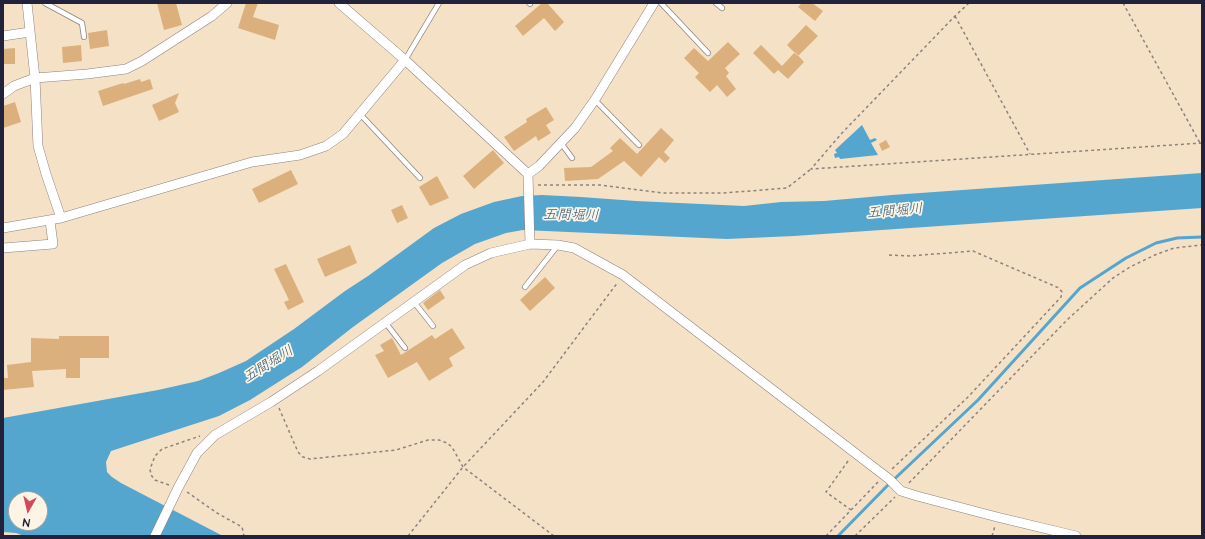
<!DOCTYPE html>
<meta charset="utf-8">
<style>
body{margin:0}
#map{position:relative;width:1205px;height:539px;overflow:hidden;background:#f5e1c6;font-family:"Architects Daughter",sans-serif}
canvas{display:block}
.frame{position:absolute;inset:0;border:4px solid #22223b;pointer-events:none}
.north{position:absolute;left:8px;top:491px;width:40px;height:40px;box-sizing:border-box;background:#fcf5e5;border:1px solid #a5a1a1;border-radius:50%;rotate:188deg;font-size:11px;font-weight:700;line-height:16px;text-align:center;color:#22223b}
.north::after{content:'';display:block;margin:auto;width:14px;height:18px;background:#d1495b;clip-path:polygon(50% 0,100% 100%,50% 72%,0 100%)}
</style>
<div id="map">
<canvas width="1205" height="539"></canvas>
<div class="frame"></div>
<div class="north">N</div>
</div>
<script>
const c = document.querySelector('canvas').getContext('2d');
c.lineJoin = 'round';
function fill(path, color) { c.fillStyle = color; c.fill(path, 'evenodd'); }
const shape = rows => new Path2D(rows.map(r => 'M' + r).join(''));
function trace(path, color, width, dash) { c.strokeStyle = color; c.lineWidth = width; c.lineCap = dash ? 'butt' : 'round'; c.setLineDash(dash || []); c.stroke(path); }
function drawText(font, color, halo, rows, align = 'center') {
  c.font = font + ' "Architects Daughter","Klee One",sans-serif'; c.lineWidth = 3.5; c.setLineDash([]); c.textBaseline = 'middle'; c.strokeStyle = halo; c.fillStyle = color; for (const [text, x, y, turn = 0] of rows) {
    c.save(); c.translate(x, y); c.rotate((+turn || 0) * Math.PI / 180); c.textAlign = isNaN(turn) ? turn : align; if (halo) c.strokeText(text, 0, 0); c.fillText(text, 0, 0); c.restore();
  }
}
fill(shape([
 [862,125,870,140,875,138,877,140,871,143,878,155,840,159,839,157,835,158,834,154,837,153,835,150],
 [1202,173,1202,208,794,236,727,239,523,230,506,233,475,244,442,263,353,327,302,367,250,400,219,416,111,451,106,462,107,472,112,477,121,483,223,536,24,536,16,533,3,532,3,418,158,390,198,381,219,373,246,361,294,329,345,291,368,276,434,228,461,214,494,202,522,196,542,195,581,197,636,201,744,206,781,202,824,201,892,195],
 [16,499,40,499,40,523,16,523]
]), '#54a6cf');
trace(shape([
 [838,536,887,486,978,400,1080,288,1126,258,1156,243,1177,238,1202,237]
]), '#54a6cf', 3);
fill(shape([
 [157,3,176,3,182,25,164,30],
 [246,3,258,3,253,17,279,25,275,40,238,28],
 [542,3,547,3,564,22,555,31,544,18,523,36,515,26],
 [802,3,812,3,823,11,815,21,798,7],
 [806,25,818,36,798,56,787,45],
 [107,30,109,46,90,49,88,33],
 [728,42,740,54,725,68,729,73,726,76,736,89,727,97,717,85,710,92,695,77,699,73,684,58,694,48,708,61],
 [81,45,82,61,63,63,62,47],
 [761,45,782,66,795,52,804,62,788,79,778,70,774,74,753,53],
 [15,48,15,64,3,64,3,49],
 [140,79,141,82,150,79,153,89,103,106,98,91,123,83,124,84],
 [179,93,175,103,179,112,159,121,152,105],
 [15,102,21,122,3,128,3,106],
 [546,107,554,120,546,125,551,133,538,141,536,136,514,151,504,137,527,122,526,119],
 [661,128,674,140,664,152,670,158,665,163,659,157,641,177,624,161,598,179,565,181,564,168,591,167,613,151,610,148,620,138,637,154],
 [886,140,890,147,882,151,879,144],
 [493,150,504,163,474,189,463,176],
 [291,170,298,184,259,203,252,189],
 [437,176,449,198,430,206,419,187],
 [402,205,408,218,397,223,391,210],
 [350,245,357,263,325,277,317,259],
 [286,264,304,302,288,310,284,302,289,300,274,269],
 [545,277,555,288,530,311,520,300],
 [440,290,445,298,428,310,423,303],
 [452,328,465,348,449,358,453,366,429,381,417,362,388,378,375,355,384,351,380,345,392,338,401,355,432,335,435,339],
 [59,336,109,336,109,358,80,358,80,378,66,378,66,369,32,371,34,387,3,390,3,378,8,378,7,365,31,362,31,338,59,339]
]), '#dcb07d');
const lane = shape([
 [45,3,82,23,84,37],
 [529,3,530,4],
 [661,3,708,53],
 [716,3,722,8],
 [405,60,439,3],
 [595,100,639,145],
 [360,114,420,178],
 [561,143,572,158],
 [525,287,558,245],
 [413,301,433,326],
 [385,322,405,348]
]);
const street = shape([
 [27,3,35,78,38,146,46,174,61,218],
 [339,3,405,60],
 [3,36,30,32],
 [3,94,14,86,35,78,87,74,126,69,142,61,212,16,227,3],
 [528,174,539,166,575,128,596,98,654,3],
 [3,228,61,218,252,162,300,155,326,146,343,134,405,60,528,174,530,244],
 [3,248,53,244,50,221],
 [155,536,178,488,197,453,215,435,271,402,318,371,465,265,491,253,530,244,558,245,574,248,623,275,889,479,901,491,917,496,997,517,1076,536]
]);
trace(lane, '#8c8280', 6);
trace(street, '#8c8280', 10);
trace(shape([
 [969,3,955,16,842,133,811,169,1202,143],
 [1123,3,1200,143],
 [955,16,1030,154],
 [538,185,600,185,663,193,724,193,787,188,811,169],
 [889,255,910,256,973,251,1059,288,1062,292,1061,297,968,397,891,470],
 [279,408,298,452,303,457,310,459,396,450,428,440,439,440,447,443,452,447,463,467,554,536],
 [848,461,826,492,851,510],
 [909,483,1067,320,1113,278,1130,267,1157,254,1174,248,1202,245],
 [169,485,155,480,151,475,150,469,155,456,162,449,200,436],
 [187,492,217,513,242,527,244,536],
 [408,536,463,467,543,382,618,282],
 [826,536,878,482],
 [855,536,895,497],
 [992,536,995,526]
]), '#8c8280', 1.5, [3, 3]);
trace(lane, '#fff', 4.5);
trace(street, '#fff', 9);
drawText('italic 14px', '#365776', '#fcf5e5', [
 ["五間堀川",895,212,-5],
 ["五間堀川",571,216,1],
 ["五間堀川",269,365,-32]
]);
</script>
